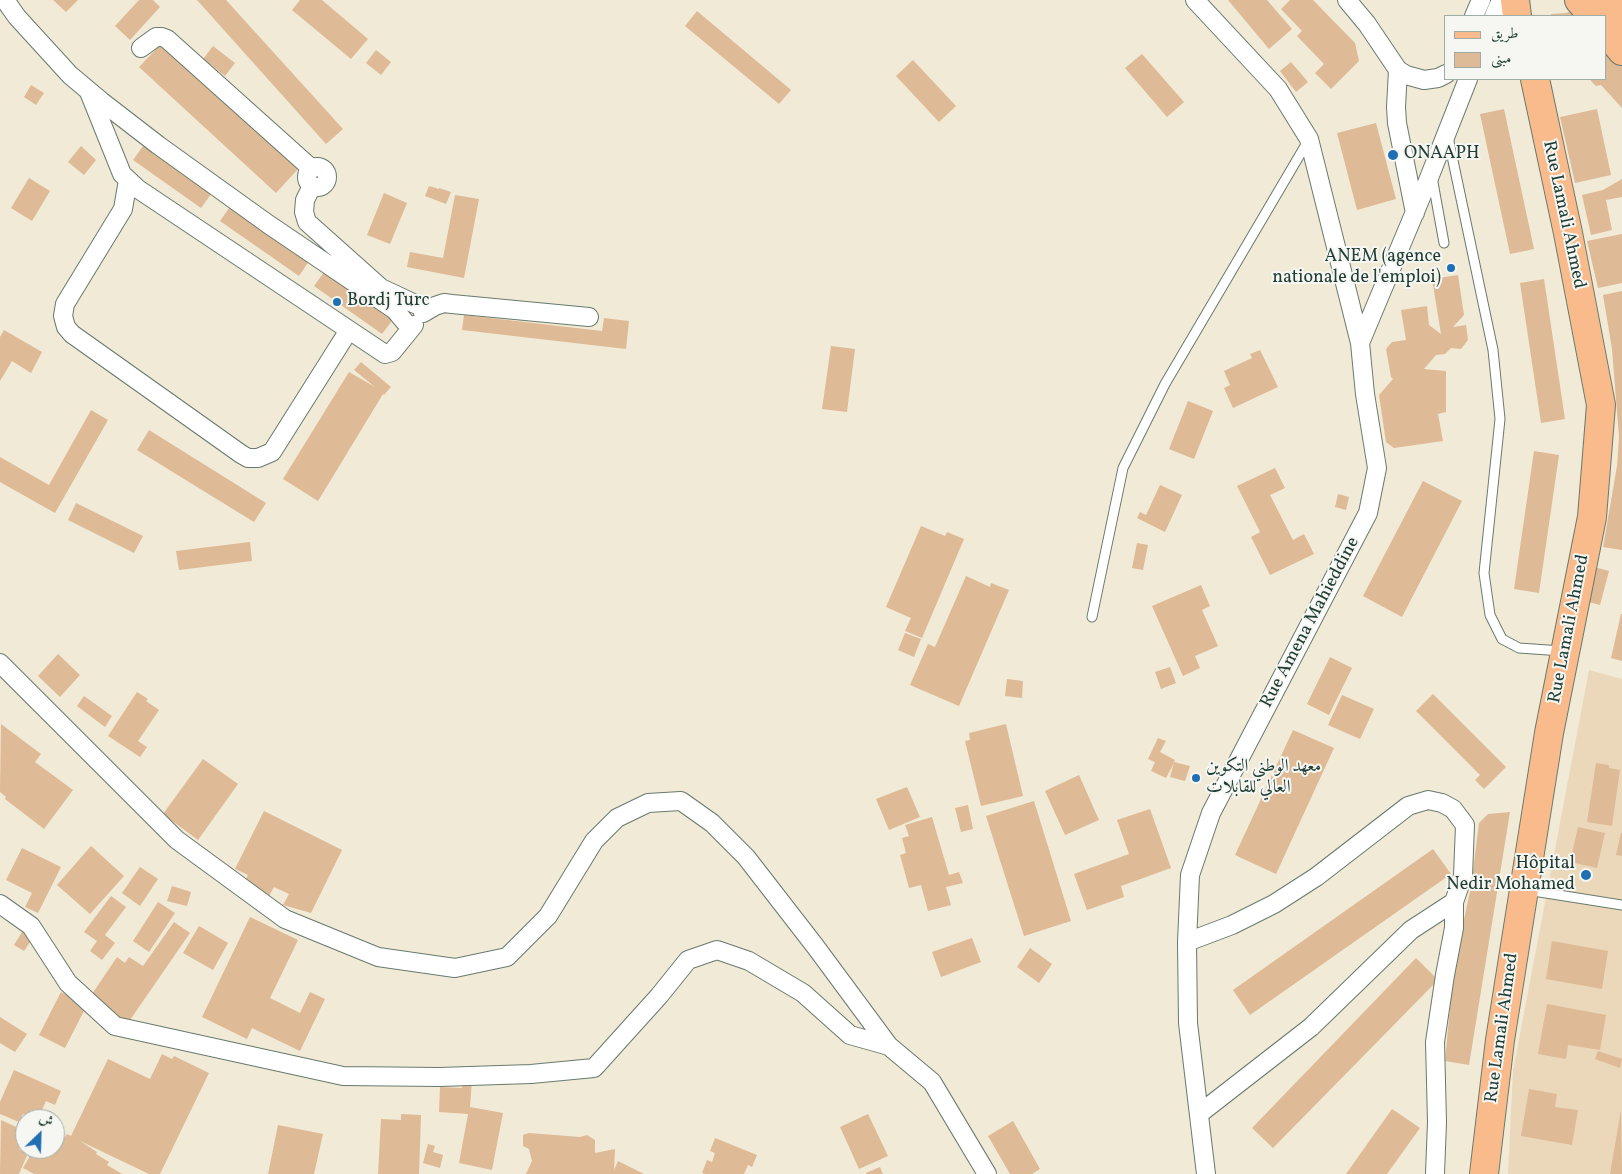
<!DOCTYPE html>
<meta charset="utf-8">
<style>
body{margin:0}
#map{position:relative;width:1622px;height:1174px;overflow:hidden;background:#f1ead6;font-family:Vollkorn,Amiri,serif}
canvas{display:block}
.legend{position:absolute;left:1444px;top:15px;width:162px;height:65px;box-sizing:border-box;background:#f6f6f2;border:1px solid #a0aca6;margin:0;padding:6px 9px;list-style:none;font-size:15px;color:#1f3d34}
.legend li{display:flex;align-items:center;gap:10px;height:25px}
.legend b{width:25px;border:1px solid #a0aca6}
.north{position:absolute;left:15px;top:1109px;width:50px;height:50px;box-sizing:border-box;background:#f6f6f2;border:1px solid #a0aca6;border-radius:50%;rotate:24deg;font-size:14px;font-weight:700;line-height:20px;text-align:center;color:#1f3d34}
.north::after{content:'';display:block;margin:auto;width:18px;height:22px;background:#1f6fb2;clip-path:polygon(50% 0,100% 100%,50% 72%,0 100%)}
</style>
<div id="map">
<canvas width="1622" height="1174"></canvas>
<ul class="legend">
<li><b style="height:6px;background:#fabb8c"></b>طريق</li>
<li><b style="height:14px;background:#deba96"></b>مبنى</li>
</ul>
<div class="north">ش</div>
</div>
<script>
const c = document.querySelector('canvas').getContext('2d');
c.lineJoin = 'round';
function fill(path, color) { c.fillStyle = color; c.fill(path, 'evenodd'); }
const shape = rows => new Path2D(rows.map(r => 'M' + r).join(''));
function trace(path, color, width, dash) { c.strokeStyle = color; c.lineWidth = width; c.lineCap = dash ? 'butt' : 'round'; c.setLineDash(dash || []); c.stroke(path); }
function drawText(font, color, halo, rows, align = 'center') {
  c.font = font + ' Vollkorn,Amiri,serif'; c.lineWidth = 4; c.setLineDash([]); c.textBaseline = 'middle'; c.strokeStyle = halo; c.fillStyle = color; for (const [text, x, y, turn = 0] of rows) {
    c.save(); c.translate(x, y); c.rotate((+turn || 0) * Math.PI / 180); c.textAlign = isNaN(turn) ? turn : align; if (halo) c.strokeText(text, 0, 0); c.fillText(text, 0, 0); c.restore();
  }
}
fill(shape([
 [1589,670,1622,679,1622,1174,1508,1174,1513,1071]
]), '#ebd8ba');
fill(shape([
 [53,0,78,0,66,12],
 [139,0,153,0,160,7,130,40,115,26],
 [197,0,226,0,343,129,326,144],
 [300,0,322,0,368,39,351,59,292,10],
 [1228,0,1267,0,1292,29,1269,49],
 [1290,0,1313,0,1355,43,1359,61,1331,89,1315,73,1324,64,1297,36,1302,31,1281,9],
 [1573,10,1582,16,1551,16,1551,14,1566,13],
 [697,11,791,90,779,104,685,26],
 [161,44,298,169,276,193,139,67],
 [213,46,235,63,225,76,203,59],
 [1606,46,1622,64,1622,108,1601,85,1596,86,1591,81,1591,79,1606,79],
 [376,50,391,62,381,75,366,63],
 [1142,54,1184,102,1167,117,1125,68],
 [913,60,956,106,939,122,896,76],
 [1291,62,1308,82,1296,92,1280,71],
 [31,85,44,93,36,105,24,97],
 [1504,109,1534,249,1510,254,1480,114],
 [1597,109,1611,175,1575,183,1560,117],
 [1376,123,1396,199,1357,210,1337,133],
 [146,142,214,190,201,208,133,160],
 [81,146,96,160,84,175,68,162],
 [29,178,50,191,32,221,11,208],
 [1622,179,1622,197,1606,200,1612,230,1591,235,1582,195,1603,190],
 [429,186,439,189,439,188,451,192,446,204,425,196],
 [384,193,407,203,390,244,367,235],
 [455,195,479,199,464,278,407,267,410,252,443,258],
 [232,204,311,258,299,276,220,221],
 [1622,234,1622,283,1598,288,1587,241],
 [327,268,395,317,382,334,314,286],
 [1458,275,1464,315,1453,327,1466,325,1468,340,1461,349,1451,348,1445,354,1436,355,1424,369,1446,371,1446,412,1438,414,1443,441,1394,448,1386,442,1379,395,1393,379,1391,377,1386,349,1392,342,1406,340,1401,310,1427,306,1429,325,1441,334,1432,279],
 [1544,279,1565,419,1541,423,1520,283],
 [1622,291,1622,550,1603,547,1617,466,1619,437,1612,349,1603,295],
 [464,315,602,331,604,318,629,321,626,349,462,330],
 [4,330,42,352,31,373,12,361,0,381,0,337],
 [831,346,855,349,847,412,822,409],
 [1260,350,1278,387,1233,408,1224,388,1230,385,1224,371,1252,358,1250,354],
 [361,362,391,387,384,395,383,394,318,501,283,479,349,372,375,387,354,370],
 [1188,401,1213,411,1194,459,1169,449],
 [91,410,108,420,55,513,0,482,0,457,49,485],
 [149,430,266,503,254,522,137,450],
 [1534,451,1559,455,1539,593,1514,589],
 [1275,468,1285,488,1270,495,1293,540,1304,534,1314,554,1270,575,1251,537,1260,532,1237,486],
 [1423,481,1462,501,1402,617,1363,596],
 [1160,485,1182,495,1165,532,1137,518,1140,512,1146,515],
 [1338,494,1349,497,1346,510,1335,507],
 [76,503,143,536,134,553,68,520],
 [921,526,945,536,947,532,964,539,922,638,905,631,911,618,886,607],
 [250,542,252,561,179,570,176,551],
 [1137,543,1148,545,1143,570,1132,568],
 [1591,566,1609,571,1600,605,1581,600],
 [966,576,990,587,991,583,1009,590,959,706,910,685,928,644,935,647],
 [1201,585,1210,606,1202,610,1218,646,1195,656,1200,668,1183,676,1152,606],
 [1621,614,1622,614,1622,661,1611,658],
 [905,633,921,639,914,657,898,650],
 [58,654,80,675,60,697,38,676],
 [1330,657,1352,668,1329,715,1307,704],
 [1170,667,1176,683,1161,689,1155,672],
 [1007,679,1023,681,1022,698,1005,696],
 [137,692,148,699,146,701,159,710,138,741,147,747,140,757,108,736],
 [1433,694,1506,767,1484,789,1475,780,1480,775,1416,711],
 [1342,695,1374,709,1360,739,1328,725],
 [84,696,112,716,105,727,77,706],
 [1,724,41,754,35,762,73,790,44,829,5,799,6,797,0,792],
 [1006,724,1023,796,981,806,965,741,970,740,969,733],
 [1293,730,1334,748,1276,874,1235,855],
 [1158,738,1166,741,1160,752,1175,760,1174,762,1190,766,1185,781,1170,777,1174,763,1166,778,1151,771,1155,762,1148,759],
 [203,759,238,784,198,840,163,814],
 [1596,763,1609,765,1609,768,1620,770,1612,826,1587,822],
 [1079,775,1099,820,1065,835,1045,791],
 [907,787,920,817,889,830,876,799],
 [1034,801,1071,921,1024,936,986,816],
 [968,805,973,829,961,832,955,808],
 [1150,809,1171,868,1121,886,1124,897,1087,910,1074,874,1129,854,1117,820],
 [264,811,342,850,311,913,283,905,289,894,274,887,269,896,244,883,248,875,235,869],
 [1510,812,1469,1065,1445,1061,1454,965,1471,887,1479,823,1488,814],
 [932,817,949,875,959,872,963,883,946,887,951,905,928,911,921,885,909,888,900,855,906,853,902,838,909,836,905,825],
 [1578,827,1605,833,1597,868,1570,862],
 [1621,833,1622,833,1622,856,1616,855],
 [91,846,124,876,90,914,57,885],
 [22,848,61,867,38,913,25,907,32,893,6,880],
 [1433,849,1451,874,1250,1015,1233,990],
 [140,867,158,879,140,906,122,893],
 [172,886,191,892,187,906,167,901],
 [111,896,126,907,105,935,115,943,102,960,90,951,97,941,84,932],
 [158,902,175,913,149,952,133,941],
 [250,917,298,940,270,998,300,1013,310,992,325,999,300,1051,252,1028,247,1039,202,1017],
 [174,922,190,933,128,1023,90,997,117,957,125,963,129,957,143,966],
 [199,926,228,943,213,970,183,953],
 [24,929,34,936,24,951,14,945],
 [972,938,981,962,941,977,932,952],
 [1552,941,1608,951,1602,989,1546,979],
 [1030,948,1052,964,1039,983,1017,967],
 [1416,958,1438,980,1273,1148,1252,1128],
 [61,992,87,1005,65,1048,39,1035],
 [1547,1004,1606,1015,1600,1050,1568,1045,1566,1059,1538,1054],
 [0,1017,27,1034,15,1052,0,1043],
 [1598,1051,1622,1059,1620,1068,1595,1059],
 [162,1054,172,1059,174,1056,209,1073,160,1174,149,1174,80,1141,97,1152,96,1154,109,1162,107,1165,122,1174,34,1174,23,1168,34,1149,55,1149,55,1139,61,1143,67,1134,71,1136,108,1059,150,1079],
 [14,1070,61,1091,55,1105,46,1101,38,1119,23,1114,19,1122,0,1114,0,1102],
 [463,1080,472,1080,470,1107,503,1113,492,1170,459,1163,468,1114,439,1112,440,1087,462,1088],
 [1529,1089,1557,1094,1555,1107,1578,1110,1572,1145,1521,1136],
 [1392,1109,1420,1128,1387,1174,1346,1174],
 [1621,1110,1622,1174,1610,1174],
 [401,1114,421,1115,419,1174,378,1174,381,1119,401,1120],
 [868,1114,888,1156,859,1169,840,1127],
 [1,1120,25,1131,25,1135,19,1149,28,1153,19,1174,0,1174],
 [1013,1121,1040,1169,1032,1174,1010,1174,988,1136],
 [278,1125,323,1134,314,1174,268,1174],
 [529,1133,580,1137,587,1135,595,1140,595,1153,615,1149,614,1170,618,1161,644,1174,526,1174,532,1161,529,1149,523,1146,523,1135],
 [715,1138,757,1155,752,1167,748,1165,744,1174,705,1174,702,1173,707,1160,712,1162,715,1153,710,1151],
 [428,1144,435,1146,433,1152,443,1155,440,1168,423,1163],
 [880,1167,883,1174,866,1174,866,1173]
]), '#deba96');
const lane = shape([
 [1448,137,1493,350,1500,419,1484,573,1490,615,1502,639,1519,648,1562,651],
 [1432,177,1444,243],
 [1092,617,1123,468,1165,384,1308,141],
 [1527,890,1622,905]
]);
const street = shape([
 [5,0,17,17,70,75,101,101,158,145,268,224,395,310,405,322],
 [1195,0,1278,89,1309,139,1360,343],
 [1347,0,1367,24,1398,70,1406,75,1424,80,1438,78,1446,74],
 [1474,16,1481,0],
 [1494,16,1501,0],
 [141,48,156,37,162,37,167,39,312,169],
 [1398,70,1396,107,1397,123,1415,213],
 [89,92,122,174,138,189,385,354,392,352,414,325],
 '307 177a10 10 0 1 1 20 0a10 10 0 1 1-20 0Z',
 [128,180,123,209,65,304,63,316,66,327,72,334,241,454,248,458,258,458,272,452,349,330],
 [312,186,305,200,304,212,307,222,381,288,415,304],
 [423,313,435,306,444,303,452,304,589,317],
 [0,663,177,840,285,919,378,957,455,968,507,957,548,916,594,841,617,818,648,803,681,801,712,823,746,857,815,946,889,1046],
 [0,904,31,926,68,983,115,1026,343,1076,439,1077,531,1074,594,1068,659,996,688,960,717,950,749,961,803,993,850,1035,889,1046,932,1082,987,1174],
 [1187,942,1232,925,1274,904,1316,877,1408,806,1428,800,1442,803,1453,809,1465,825,1463,876,1454,902,1454,928,1445,975,1435,1042,1437,1122,1435,1174],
 [1199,1114,1311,1027,1411,930,1454,902],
 [1206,1174,1188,1023,1187,942,1190,875,1211,813,1368,513,1377,468,1365,394,1360,343,1427,183,1468,79]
]);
const primary = shape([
 [1515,0,1517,16],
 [1579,0,1593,16],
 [1607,0,1622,18],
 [1606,32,1622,51],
 [1484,1174,1500,1040,1549,733,1592,517,1601,405,1568,233,1535,79]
]);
trace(lane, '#687a6d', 11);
trace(street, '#687a6d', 20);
trace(primary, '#687a6d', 30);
trace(lane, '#fff', 9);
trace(street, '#fff', 18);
trace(primary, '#fabb8c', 28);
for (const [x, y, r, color] of [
 [1393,155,6,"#1f6fb2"],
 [1451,268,5,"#1f6fb2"],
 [337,302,5,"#1f6fb2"],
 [1196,778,5,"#1f6fb2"],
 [1586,875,6,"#1f6fb2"]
]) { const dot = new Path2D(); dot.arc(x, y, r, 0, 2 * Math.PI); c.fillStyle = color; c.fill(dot); trace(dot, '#f6f6f2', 2); }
drawText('18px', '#1f3d34', '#f6f6f2', [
 ["ONAAPH",1404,155],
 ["ANEM (agence",1441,258,"right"],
 ["nationale de l'emploi)",1441,279,"right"],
 ["Bordj Turc",347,302],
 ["معهد الوطني التكوين",1206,768],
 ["العالي للقابلات",1206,789],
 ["Hôpital",1575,865,"right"],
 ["Nedir Mohamed",1575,886,"right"]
], 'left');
drawText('18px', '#1f3d34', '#f6f6f2', [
 ["Rue Lamali Ahmed",1563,215,78],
 ["Rue Amena Mahieddine",1311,623,-62],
 ["Rue Lamali Ahmed",1570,629,-79],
 ["Rue Lamali Ahmed",1503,1028,-82]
]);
</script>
